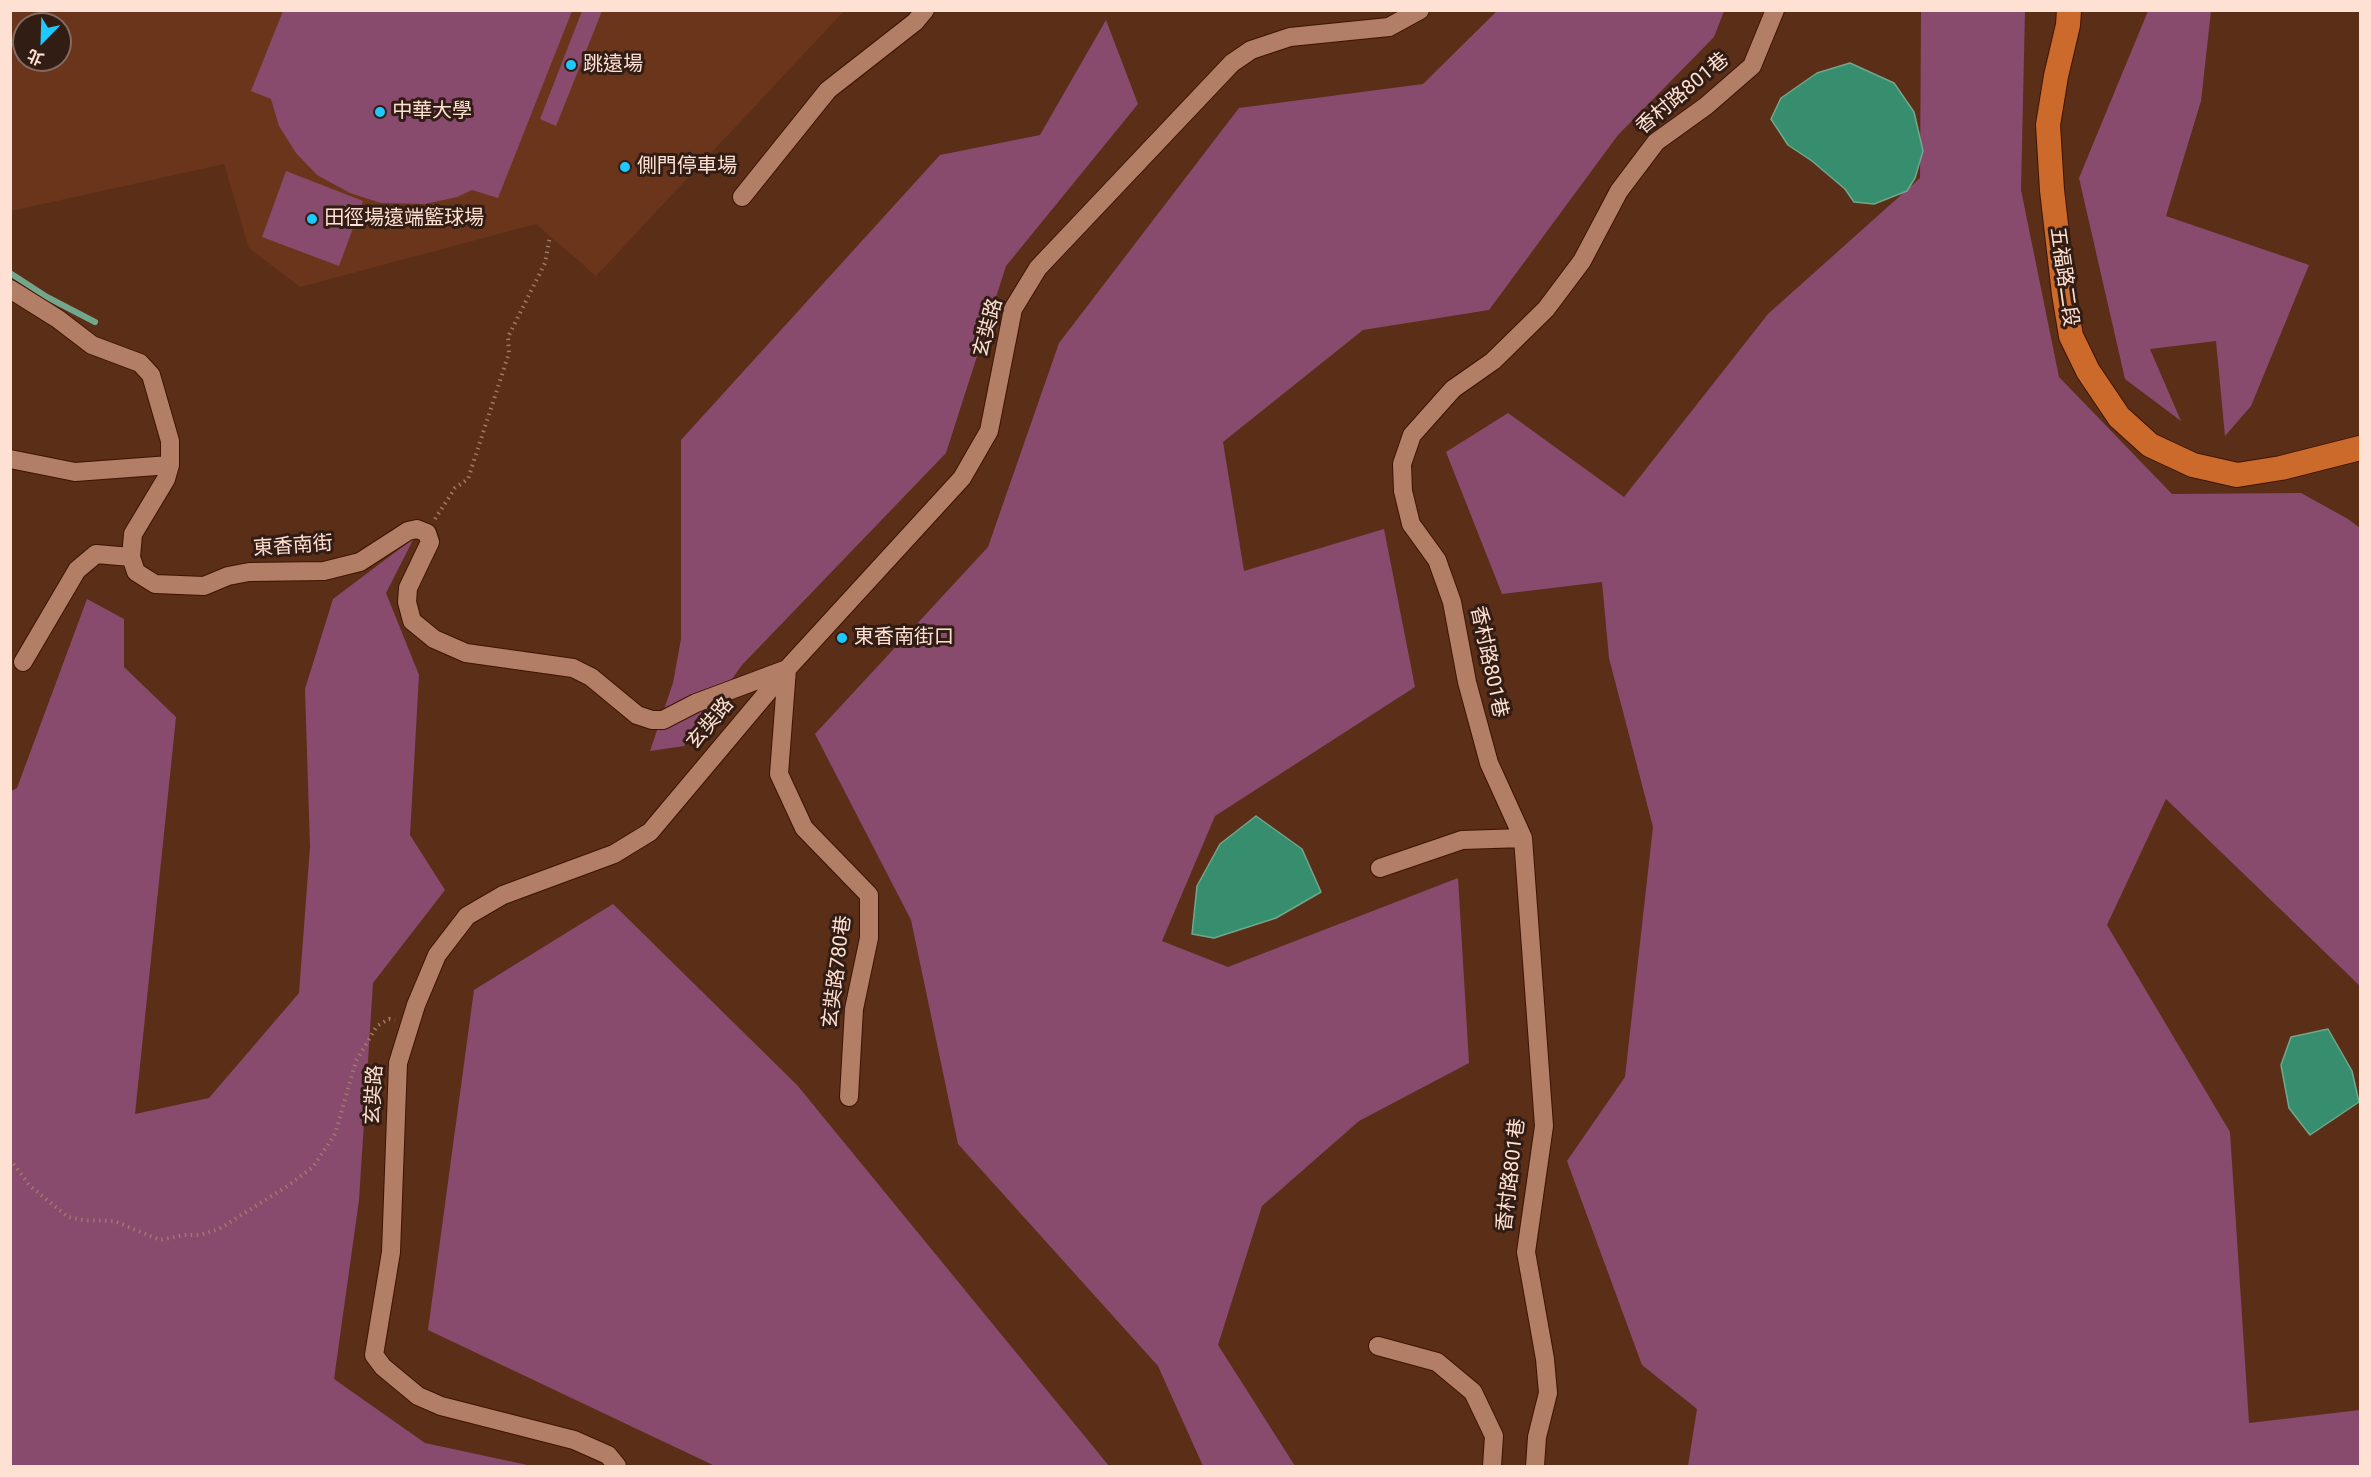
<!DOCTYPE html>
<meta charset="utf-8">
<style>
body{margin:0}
#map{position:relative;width:2371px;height:1477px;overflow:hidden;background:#5b2e18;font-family:Roboto,"Noto Sans TC",sans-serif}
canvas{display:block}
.frame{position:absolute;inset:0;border:12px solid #ffe1d4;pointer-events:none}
.north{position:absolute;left:12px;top:12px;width:60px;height:60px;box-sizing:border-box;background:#321d14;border:2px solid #846b61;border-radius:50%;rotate:203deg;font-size:16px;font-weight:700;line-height:24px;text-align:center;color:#ffe1d4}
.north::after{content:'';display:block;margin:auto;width:21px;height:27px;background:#1fc9fd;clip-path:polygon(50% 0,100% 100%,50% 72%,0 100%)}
</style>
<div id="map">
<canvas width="2371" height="1477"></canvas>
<div class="frame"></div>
<div class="north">北</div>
</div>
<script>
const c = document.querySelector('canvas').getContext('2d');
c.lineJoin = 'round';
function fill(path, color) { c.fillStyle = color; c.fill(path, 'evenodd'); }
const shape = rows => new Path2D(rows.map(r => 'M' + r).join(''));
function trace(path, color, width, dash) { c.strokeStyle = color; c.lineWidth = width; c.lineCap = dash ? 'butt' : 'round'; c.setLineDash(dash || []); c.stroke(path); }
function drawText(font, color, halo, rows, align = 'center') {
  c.font = font + ' Roboto,"Noto Sans TC",sans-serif'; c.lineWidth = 6; c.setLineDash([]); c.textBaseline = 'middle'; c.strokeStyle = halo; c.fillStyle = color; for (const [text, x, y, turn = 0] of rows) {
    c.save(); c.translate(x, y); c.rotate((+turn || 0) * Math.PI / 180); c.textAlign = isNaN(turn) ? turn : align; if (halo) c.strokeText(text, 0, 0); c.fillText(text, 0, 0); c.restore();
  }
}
fill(shape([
 [10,11,844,11,596,276,536,224,300,287,249,248,224,164,11,211],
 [24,24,60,24,60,60,24,60]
]), '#6a351b');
fill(shape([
 [283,11,283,10,572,11,498,198,472,190,457,197,425,204,381,203,350,193,317,175,296,153,279,126,271,99,251,91],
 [582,11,602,11,556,126,540,119],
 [1497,11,1724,11,1714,37,1618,135,1489,310,1363,330,1223,442,1244,571,1384,529,1415,687,1215,816,1162,941,1228,967,1458,878,1469,1063,1359,1121,1262,1206,1218,1345,1295,1466,1203,1466,1158,1366,958,1144,911,920,815,734,988,547,1059,343,1239,108,1423,84],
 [1921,11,2025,11,2021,190,2059,377,2172,494,2301,493,2348,519,2360,528,2360,986,2166,799,2107,925,2230,1132,2249,1423,2360,1410,2360,1466,1688,1466,1697,1409,1642,1365,1567,1161,1625,1077,1653,827,1609,658,1602,582,1502,594,1446,452,1508,413,1624,497,1768,314,1920,178],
 [2148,11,2211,11,2201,101,2166,216,2309,265,2251,406,2225,436,2216,341,2150,349,2181,421,2125,379,2079,178],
 [1106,20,1138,104,1006,266,946,453,742,665,684,746,650,751,673,683,681,639,681,440,940,155,1040,135],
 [286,171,363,201,339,266,262,237],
 [414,538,386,593,419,675,410,835,445,890,373,983,359,1200,334,1379,425,1443,532,1466,11,1466,11,791,17,788,87,599,124,619,124,667,176,717,135,1114,209,1098,299,993,310,847,305,689,333,599],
 [613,904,797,1085,1109,1466,715,1466,428,1330,474,990]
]), '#884b6e');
const water = shape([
 [1850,63,1894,83,1914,112,1923,151,1915,178,1907,191,1874,204,1854,202,1845,189,1812,161,1788,145,1771,119,1781,98,1817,73,1850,63],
 [1256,816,1302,849,1321,892,1276,918,1214,938,1192,934,1197,886,1220,844,1256,816],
 [2328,1029,2352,1071,2359,1102,2310,1135,2289,1108,2281,1065,2291,1037,2328,1029]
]);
fill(water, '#368e6e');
trace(water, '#72a78d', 1.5);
trace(shape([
 [10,273,47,297,95,322]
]), '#72a78d', 6);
const minor = shape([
 [742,197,828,90,915,22,925,10],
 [10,289,58,319,92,345,140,363,151,375,170,441,170,465,166,479,133,534,131,557,136,572,155,584,204,586,228,576,249,572,324,571,360,562,408,531,417,529,427,533,430,542,408,588,407,602,412,621,434,639,466,653,573,668,591,677,637,715,652,720,663,720,696,703,787,669,779,774,804,828,869,895,869,938,854,1009,849,1097],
 [10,459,75,472,170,465],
 [23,662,77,570,96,554,131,557],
 [1380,868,1462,840,1523,838],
 [1378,1346,1437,1362,1473,1392,1494,1436,1492,1466],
 [617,1466,608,1455,574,1440,441,1406,418,1396,383,1367,374,1355,391,1252,398,1063,416,1005,437,955,467,916,503,895,614,854,650,832,787,669,962,478,989,431,1013,309,1038,268,1232,63,1251,50,1290,37,1389,27,1420,10],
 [1535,1466,1537,1437,1548,1393,1545,1359,1526,1252,1544,1126,1523,838,1489,763,1467,682,1452,602,1437,560,1411,524,1403,491,1402,464,1412,435,1453,389,1493,361,1546,309,1582,261,1619,191,1656,142,1706,106,1752,66,1775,10]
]);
const major = shape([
 [2069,10,2068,25,2056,76,2048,125,2052,190,2064,294,2071,336,2088,371,2119,417,2150,445,2193,465,2237,475,2281,468,2360,448]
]);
trace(minor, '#3e1400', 20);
trace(major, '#3e1400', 26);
trace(shape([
 [435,519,455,488,468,479,509,353,508,337,545,263,550,236],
 [10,1159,30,1186,68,1217,83,1220,114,1221,160,1240,184,1235,200,1235,219,1229,286,1187,313,1167,335,1134,356,1061,377,1026,389,1019,395,1020]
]), '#a07967', 4, [1.5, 4.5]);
trace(minor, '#b27e66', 18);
trace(major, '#cb6a2b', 24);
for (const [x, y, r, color] of [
 [571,65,6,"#1fc9fd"],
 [380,112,6,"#1fc9fd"],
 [625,167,6,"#1fc9fd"],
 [312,219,6,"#1fc9fd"],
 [842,638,6,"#1fc9fd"]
]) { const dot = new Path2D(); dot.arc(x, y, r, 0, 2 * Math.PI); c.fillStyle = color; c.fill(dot); trace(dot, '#321d14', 2); }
drawText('20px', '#ffe1d4', '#321d14', [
 ["跳遠場",583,65],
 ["中華大學",392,112],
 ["側門停車場",637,167],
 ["田徑場遠端籃球場",324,219],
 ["東香南街口",854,638]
], 'left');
drawText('20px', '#ffe1d4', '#321d14', [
 ["香村路801巷",1683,94,-40],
 ["五福路二段",2063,277,82],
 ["玄奘路",989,328,-75],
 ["東香南街",293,547,-4],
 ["香村路801巷",1488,662,78],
 ["玄奘路",711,724,-50],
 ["玄奘路780巷",838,972,-83],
 ["玄奘路",375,1095,-87],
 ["香村路801巷",1512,1175,-83]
]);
</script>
